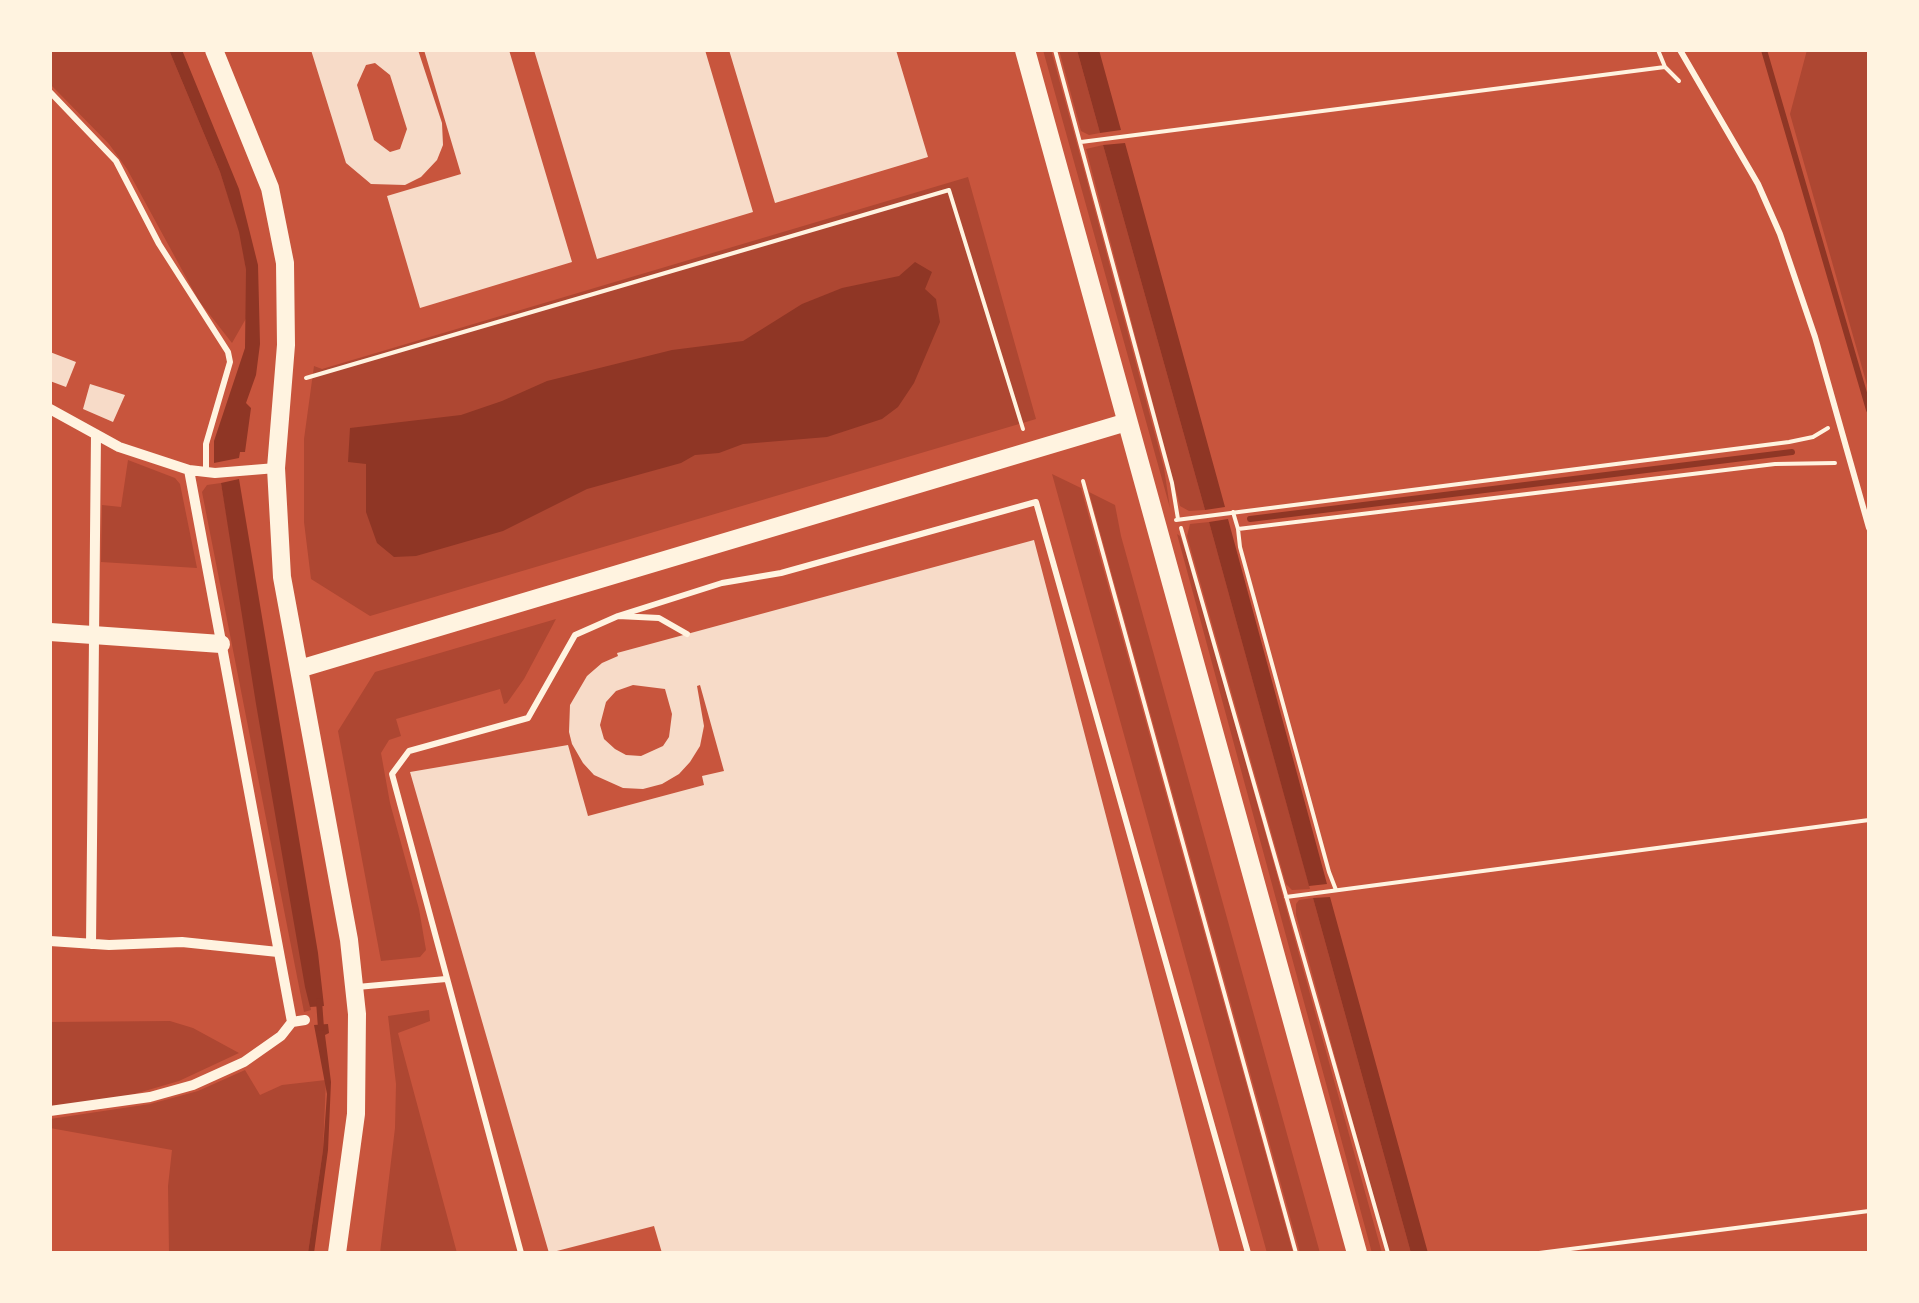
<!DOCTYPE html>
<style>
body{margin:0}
#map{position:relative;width:1919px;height:1303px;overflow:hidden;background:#c8553d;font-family:Jost,sans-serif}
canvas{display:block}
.frame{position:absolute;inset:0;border:52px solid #fff3e0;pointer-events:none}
</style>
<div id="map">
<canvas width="1919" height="1303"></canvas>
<div class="frame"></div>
</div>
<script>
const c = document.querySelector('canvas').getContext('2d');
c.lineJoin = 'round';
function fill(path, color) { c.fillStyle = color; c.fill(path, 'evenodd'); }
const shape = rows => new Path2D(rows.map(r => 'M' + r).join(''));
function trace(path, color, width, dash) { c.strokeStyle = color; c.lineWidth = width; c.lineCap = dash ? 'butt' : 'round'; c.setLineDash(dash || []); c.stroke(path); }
fill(shape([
 [50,50,169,50,220,172,240,232,246,270,248,315,232,343,199,301,127,169,109,144,50,84],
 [1043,50,1051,50,1083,166,1164,468,1170,508],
 [1059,50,1077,50,1100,133,1089,135,1081,131],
 [1807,50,1869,50,1869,392,1790,114],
 [1103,145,1205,510,1189,511,1180,506,1086,149],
 [968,177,1036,419,370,616,311,579,304,522,304,439,314,366,322,369],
 [128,460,175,478,180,484,197,568,101,562,102,505,121,507],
 [1052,474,1081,488,1293,1253,1267,1253],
 [221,483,311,1010,304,1012,202,492,207,485],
 [1089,492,1115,505,1121,536,1320,1253,1300,1253],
 [1209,522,1310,889,1292,890,1286,884,1187,536,1190,524],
 [1177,534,1180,536,1195,580,1382,1253,1372,1253],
 [556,619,524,679,507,703,504,704,500,689,396,719,401,736,389,740,381,753,390,803,419,909,426,950,420,957,381,961,338,731,375,672],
 [1313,898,1411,1253,1389,1253,1296,915,1296,904,1299,900],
 [429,1010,430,1021,398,1033,457,1253,380,1253,395,1128,396,1084,388,1016],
 [170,1021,193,1028,239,1053,179,1081,124,1097,50,1108,50,1022],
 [245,1070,260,1095,282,1085,326,1080,323,1150,308,1253,169,1253,168,1186,172,1150,50,1128,50,1119,150,1104,198,1091]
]), '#ae4732');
fill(shape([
 [169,50,182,50,239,189,258,265,260,344,256,375,246,403,251,408,245,452,240,452,239,458,214,463,214,441,245,348,246,270,239,232,220,172],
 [1077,50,1099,50,1121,130,1100,133],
 [1125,143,1225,507,1205,510,1103,145],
 [915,262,932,272,925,289,936,299,940,322,914,383,898,407,882,419,827,437,743,444,719,453,695,455,681,463,587,489,503,531,416,556,394,557,377,543,366,512,366,464,348,462,350,428,461,415,502,401,547,381,672,350,743,341,802,304,842,288,899,276],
 [239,479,318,953,324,1006,310,1007,305,987,256,704,221,483],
 [1228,519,1327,884,1309,886,1209,522],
 [1330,897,1428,1253,1411,1253,1313,898],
 [328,1024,329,1033,325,1035,331,1082,328,1150,314,1253,308,1253,323,1150,327,1094,314,1025]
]), '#8f3625');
trace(shape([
 [1764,50,1869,410],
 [1250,519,1792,452],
 [319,1001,321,1028]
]), '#8f3625', 6);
fill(shape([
 [311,50,418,50,442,123,443,145,437,160,421,177,405,185,371,184,346,163],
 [375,63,390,75,407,129,400,149,390,152,374,140,357,85,366,65],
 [424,50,509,50,572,262,420,308,387,196,461,174],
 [534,50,705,50,753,212,597,259],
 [729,50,896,50,928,157,775,203],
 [50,352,76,362,66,387,50,381],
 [90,384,125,395,113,422,83,409],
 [1034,540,1220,1253,662,1253,654,1226,549,1253,410,772,568,745,588,816,704,785,702,776,724,771,700,685,697,686,704,726,700,746,690,762,679,774,662,784,643,789,623,788,594,775,583,763,572,744,569,732,570,705,587,676,602,663,618,656,617,653],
 [633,685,665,689,672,714,669,737,663,746,641,756,626,755,615,749,604,739,600,725,606,702,616,691]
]), '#f7dbc8');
trace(shape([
 [1055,50,1172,483,1178,519],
 [1658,50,1665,67,1679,81],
 [1081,142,1665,67],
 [306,378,949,190,1023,429],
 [1083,481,1296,1253],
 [1233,512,1238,529,1775,464,1835,463],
 [1176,520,1789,442,1813,437,1828,428],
 [1181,528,1388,1253],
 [1238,529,1240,547,1329,872,1336,890],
 [1286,897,1869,820],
 [1539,1253,1869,1211]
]), '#fff3e0', 4);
trace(shape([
 [1680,50,1758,184,1780,234,1815,337,1869,528],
 [50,92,116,161,159,244,228,352,230,362,206,444,206,471],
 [618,616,722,583,781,573,1036,502,1248,1253],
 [357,987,446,979],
 [521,1253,392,774,409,751,528,718,575,635,618,616,659,618,687,634]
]), '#fff3e0', 6);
trace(shape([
 [50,409,119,447,189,470],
 [276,468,215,473,189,470,292,1022],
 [50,941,109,945,182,942,278,952],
 [91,944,96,434],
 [50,1111,150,1097,193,1085,244,1062,281,1036,292,1022,305,1020]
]), '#fff3e0', 10);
trace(shape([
 [214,50,270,188,285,263,286,345,276,468,282,577,349,940,357,1014,356,1114,337,1253],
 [50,632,221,644],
 [299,669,1127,422]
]), '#fff3e0', 18);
trace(shape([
 [1025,50,1357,1253]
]), '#fff3e0', 20);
</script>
